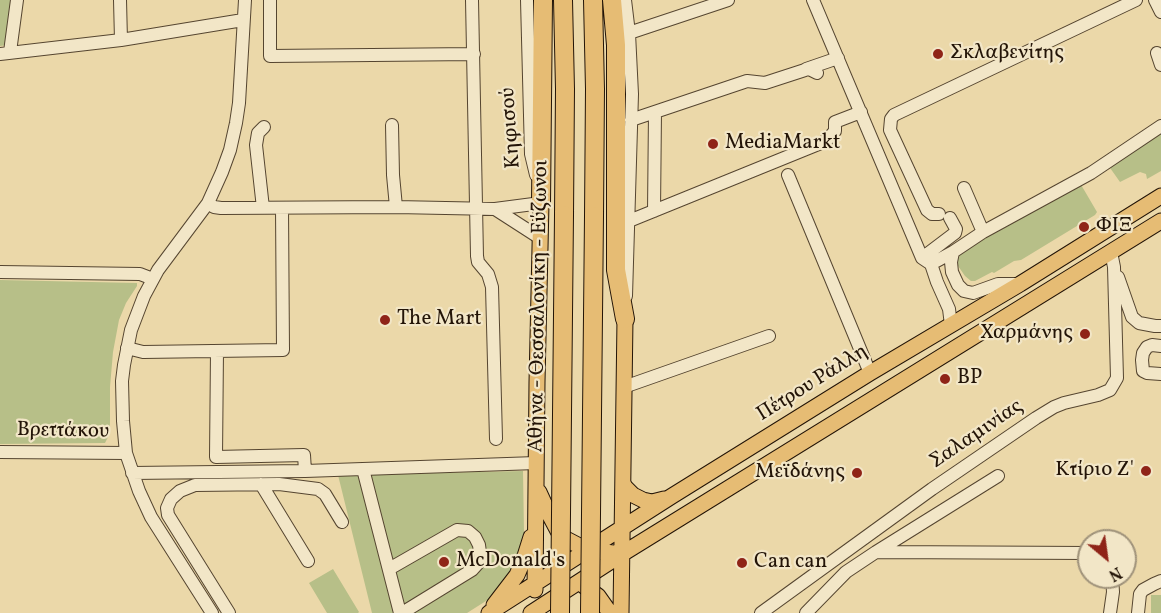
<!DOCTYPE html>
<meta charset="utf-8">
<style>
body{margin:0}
#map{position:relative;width:1161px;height:613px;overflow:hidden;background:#ebd8a9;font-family:Vollkorn,serif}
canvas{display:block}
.north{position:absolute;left:1077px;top:529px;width:60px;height:60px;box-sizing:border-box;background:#f2e6c7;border:2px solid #9f927a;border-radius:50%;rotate:151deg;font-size:16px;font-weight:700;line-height:24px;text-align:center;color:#231407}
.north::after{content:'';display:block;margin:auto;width:21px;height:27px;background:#8f2418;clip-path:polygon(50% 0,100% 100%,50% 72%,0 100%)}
</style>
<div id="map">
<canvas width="1161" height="613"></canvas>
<div class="north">N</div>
</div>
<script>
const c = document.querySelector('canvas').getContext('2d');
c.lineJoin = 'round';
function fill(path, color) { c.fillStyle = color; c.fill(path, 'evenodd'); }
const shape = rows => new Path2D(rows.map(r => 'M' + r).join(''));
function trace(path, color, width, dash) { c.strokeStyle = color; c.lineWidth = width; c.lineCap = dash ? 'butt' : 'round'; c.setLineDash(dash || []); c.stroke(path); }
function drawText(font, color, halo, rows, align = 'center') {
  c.font = font + ' Vollkorn,serif'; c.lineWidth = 4.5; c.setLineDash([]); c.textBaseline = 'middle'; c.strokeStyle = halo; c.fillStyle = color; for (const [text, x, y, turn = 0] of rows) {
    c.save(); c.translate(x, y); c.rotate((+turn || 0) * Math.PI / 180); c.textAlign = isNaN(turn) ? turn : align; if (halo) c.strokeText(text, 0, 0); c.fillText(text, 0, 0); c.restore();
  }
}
fill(shape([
 [0,0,14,0,7,45,0,46],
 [1161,134,1161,171,1147,179,1146,174,1140,172,1120,182,1108,165],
 [1080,183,1097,212,1095,215,1021,260,1014,261,994,273,992,272,975,281,971,281,965,276,956,263,960,253],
 [0,280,137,283,137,286,126,303,119,320,113,352,110,387,110,423,109,435,105,443,0,444],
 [523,471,524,533,517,559,509,577,497,594,467,613,372,613,338,475],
 [333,569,359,612,358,613,327,613,309,583],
 [1151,595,1161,595,1161,613,1151,613]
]), '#b7bf88');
const minor = shape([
 [120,0,121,40],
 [270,0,270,56,474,54],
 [472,0,477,256,478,262,488,274,492,287,496,439],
 [527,0,531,154,536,175],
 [625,0,629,33,632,94,626,296],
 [813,0,922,258,931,264,937,282,949,309,951,325],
 [1155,0,1161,12],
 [629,33,728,0],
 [10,52,17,0],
 [1157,53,1161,65],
 [0,54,121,40,243,20],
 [806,69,838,58],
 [631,120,747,81,765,83,805,70,809,69,817,73],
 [392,125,393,175,396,207],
 [788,175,870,373],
 [964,188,983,232],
 [208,203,214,207,221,208,396,207,495,209,541,203,540,195],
 [263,208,256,145,258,133,264,127],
 [495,209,540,238],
 [654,211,655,112],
 [939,214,932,214,927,210,890,130,891,119,894,115,1136,0],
 [629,221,826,141,835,131,835,122,861,112],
 [953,252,951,262,952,272,958,285,964,291,973,293,998,284,1020,284],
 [922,258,955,233,956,229,950,218],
 [931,264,953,252,983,232,1091,173,1161,126],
 [0,272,140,274,153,279],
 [1118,277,1132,317,1139,323,1155,326,1161,326],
 [1161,346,1152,345,1147,347,1143,353,1142,360,1143,371,1147,373,1161,374],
 [127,348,143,352,283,350,282,208],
 [217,351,216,457,304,455,305,471],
 [624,387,769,336],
 [0,452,126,453],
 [363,469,400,613],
 [132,473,305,471,536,463],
 [261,484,308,561],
 [877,552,1089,553],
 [389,569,457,530,468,531,475,537,479,545,481,560,472,570,402,613],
 [212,613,151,517,139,491,126,453,123,421,122,381,124,365,131,330,144,296,158,270,208,203,222,172,230,150,236,123,239,103,245,0],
 [229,613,168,515,167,508,171,499,180,491,195,485,279,484,318,489,325,494,342,522],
 [761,613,932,489,1036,418,1054,407,1064,403,1098,395,1110,390,1117,378,1114,267,1111,252],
 [806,613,846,572,876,552,998,476],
 [1110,613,1113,592,1112,577],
 [1138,613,1140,594,1143,590,1154,584,1161,581]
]);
const major = shape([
 [623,483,625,487,633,495,643,500,652,502,664,499],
 [539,492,549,514,558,531,564,538,587,550,622,554],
 [584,586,598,596,610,613],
 [535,590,537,382,541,203],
 [494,605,517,575,525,556,531,537],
 [489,613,672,496,870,373,1020,284,1161,196],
 [531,613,622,554,1161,221],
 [621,613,625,319]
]);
const highway = shape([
 [563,0,565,89,564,215],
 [593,0,595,89,594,216],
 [612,0,616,45,616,270,625,319],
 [541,203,543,0]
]);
trace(minor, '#554530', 14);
trace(major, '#231407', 17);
trace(highway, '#231407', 20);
trace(minor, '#f2e6c7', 12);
trace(major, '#e6bc74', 15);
trace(highway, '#e6bc74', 18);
const highwayBridge = shape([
 [560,613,564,215],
 [590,613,594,216]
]);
trace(highwayBridge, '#231407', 20, []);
trace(highwayBridge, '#e6bc74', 18);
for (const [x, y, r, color] of [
 [938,54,6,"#8f2418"],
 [713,144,6,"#8f2418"],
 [1084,227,6,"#8f2418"],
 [385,320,6,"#8f2418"],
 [1085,334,6,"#8f2418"],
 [945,379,6,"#8f2418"],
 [1146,471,6,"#8f2418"],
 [857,473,6,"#8f2418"],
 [444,562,6,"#8f2418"],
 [742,563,6,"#8f2418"]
]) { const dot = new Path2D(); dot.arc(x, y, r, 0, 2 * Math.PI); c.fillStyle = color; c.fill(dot); trace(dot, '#f2e6c7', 2); }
drawText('21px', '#231407', '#f2e6c7', [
 ["Σκλαβενίτης",950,54],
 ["MediaMarkt",725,144],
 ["ΦΙΞ",1096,227],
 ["The Mart",397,320],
 ["Χαρμάνης",1073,334,"right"],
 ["BP",957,379],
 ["Κτίριο Ζ'",1134,471,"right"],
 ["Μεϊδάνης",845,473,"right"],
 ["McDonald's",456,562],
 ["Can can",754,563]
], 'left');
drawText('21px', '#231407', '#f2e6c7', [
 ["Κηφισού",512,128,-94],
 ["Αθήνα - Θεσσαλονίκη - Εύζωνοι",540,306,-89],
 ["Πέτρου Ράλλη",813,384,-32],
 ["Βρεττάκου",63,432,1],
 ["Σαλαμινίας",977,435,-34]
]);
</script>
